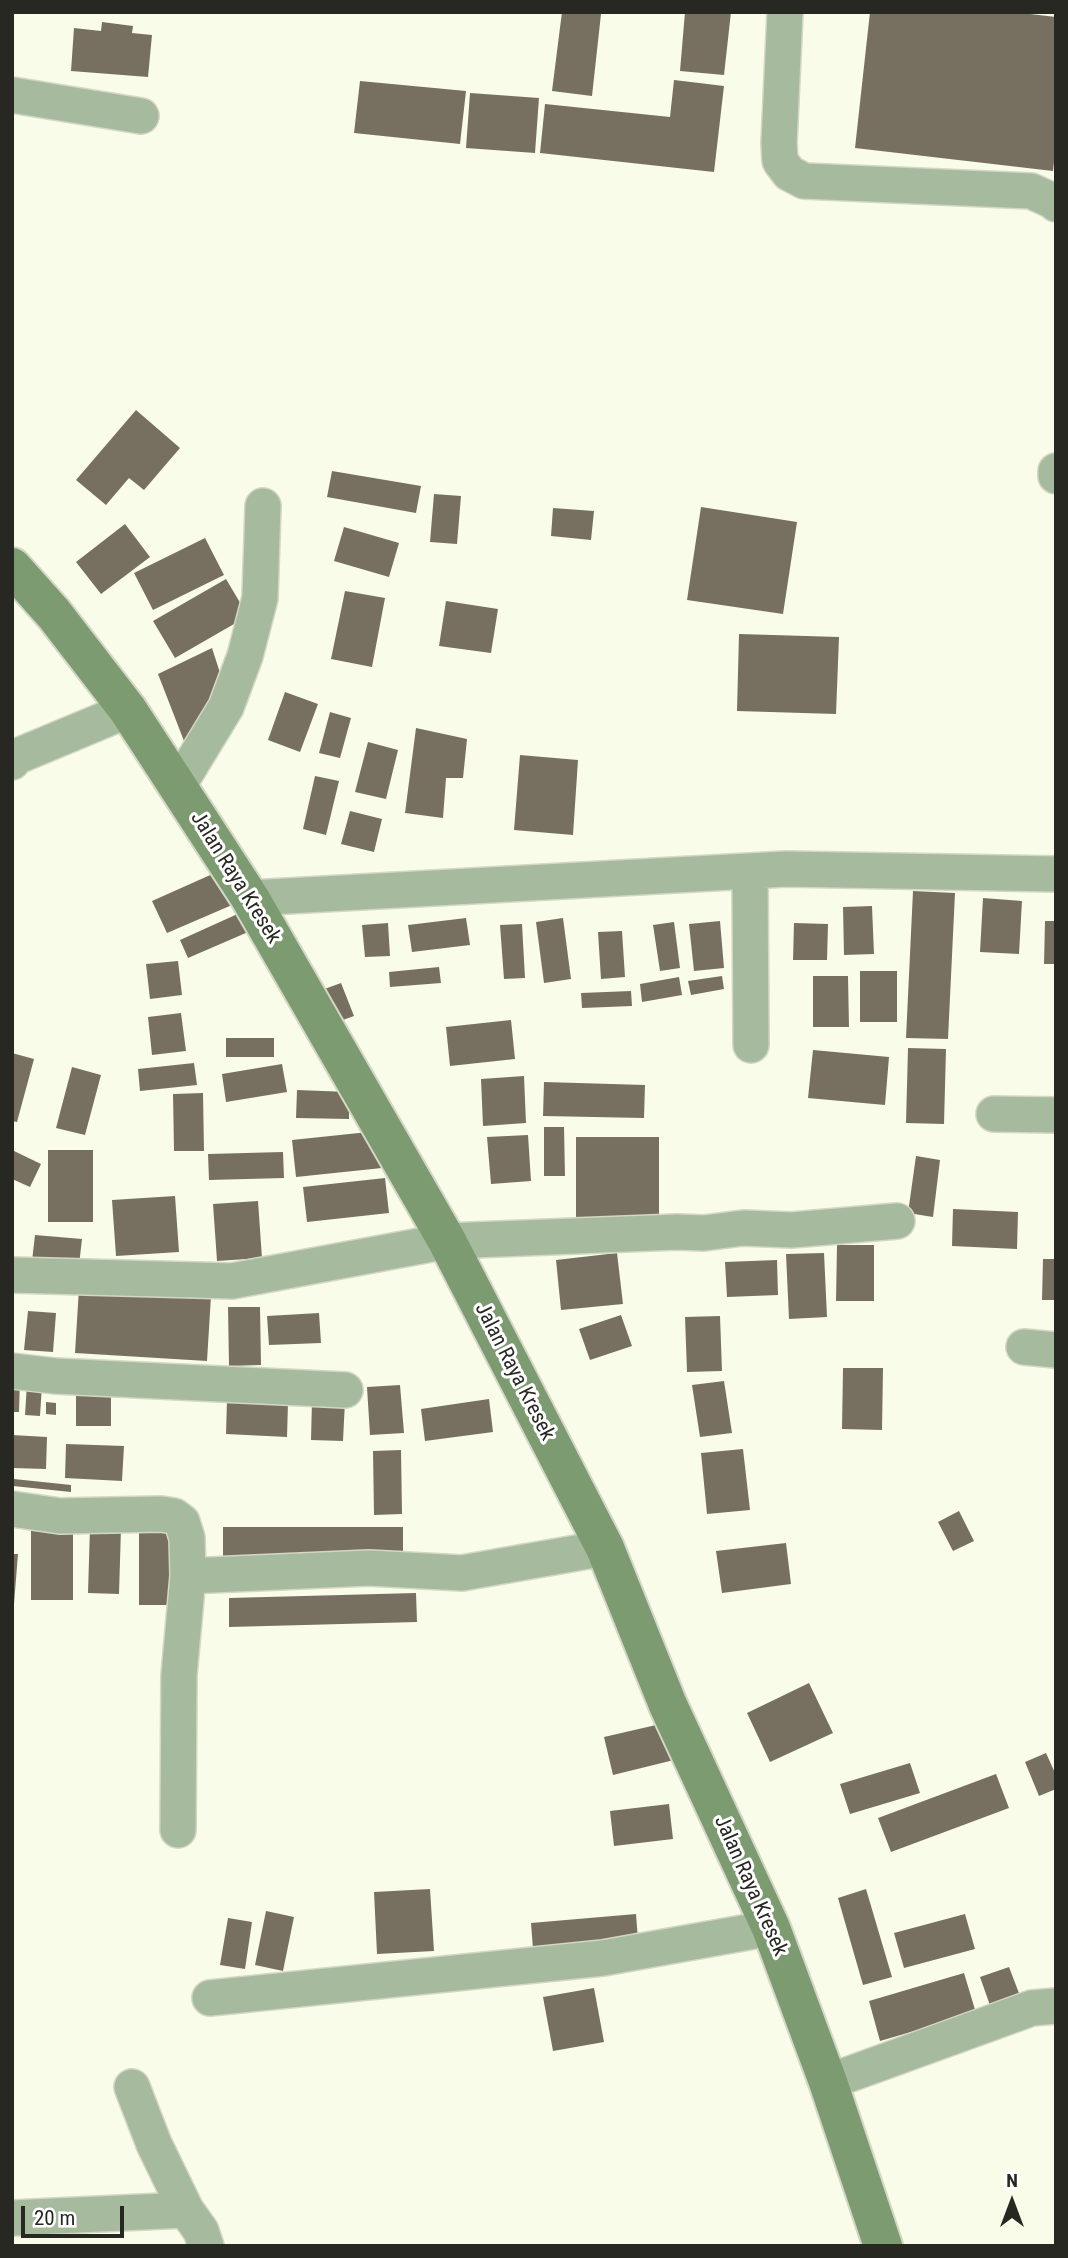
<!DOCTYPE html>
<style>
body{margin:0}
#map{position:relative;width:1068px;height:2258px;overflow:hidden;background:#fafcea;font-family:"Roboto Condensed",sans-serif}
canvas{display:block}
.frame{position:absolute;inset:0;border:14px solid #282822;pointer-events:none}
.north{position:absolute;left:977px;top:2167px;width:70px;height:70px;-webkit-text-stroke:5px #fff;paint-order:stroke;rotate:0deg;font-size:19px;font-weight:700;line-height:28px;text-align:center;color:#282822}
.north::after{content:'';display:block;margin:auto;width:24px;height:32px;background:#282822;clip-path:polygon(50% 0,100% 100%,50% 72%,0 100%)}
.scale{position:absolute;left:21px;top:2206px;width:103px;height:32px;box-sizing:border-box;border:4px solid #282822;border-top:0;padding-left:9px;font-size:21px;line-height:24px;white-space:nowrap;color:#282822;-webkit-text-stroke:5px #fff;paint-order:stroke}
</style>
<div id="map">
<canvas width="1068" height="2258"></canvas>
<div class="frame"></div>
<div class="north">N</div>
<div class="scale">20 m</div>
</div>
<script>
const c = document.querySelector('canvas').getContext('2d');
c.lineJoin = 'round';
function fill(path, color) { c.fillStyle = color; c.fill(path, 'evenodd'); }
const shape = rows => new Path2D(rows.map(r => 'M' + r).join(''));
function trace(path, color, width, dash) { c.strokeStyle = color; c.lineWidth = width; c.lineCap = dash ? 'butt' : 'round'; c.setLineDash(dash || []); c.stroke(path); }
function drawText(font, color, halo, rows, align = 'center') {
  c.font = font + ' "Roboto Condensed",sans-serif'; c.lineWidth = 6; c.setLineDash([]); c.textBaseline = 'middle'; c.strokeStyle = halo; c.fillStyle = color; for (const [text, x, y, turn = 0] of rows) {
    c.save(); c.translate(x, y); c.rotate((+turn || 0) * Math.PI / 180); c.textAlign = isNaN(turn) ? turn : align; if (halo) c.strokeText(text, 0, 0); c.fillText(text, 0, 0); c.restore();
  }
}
fill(shape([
 [562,12,601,14,592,96,552,91],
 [685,12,731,12,724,75,680,71],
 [870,12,1013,12,1056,17,1056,144,1053,171,855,148],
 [102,22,133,26,132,33,152,35,148,77,71,71,74,28,101,31],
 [674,80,724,86,714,172,540,153,545,104,670,117],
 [360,81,466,91,460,144,354,133],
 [470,93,539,98,535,153,466,148],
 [136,410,180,448,144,490,129,478,106,505,76,480],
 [332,471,421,486,416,513,327,497],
 [434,494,461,496,457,544,430,542],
 [701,507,797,522,783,614,687,600],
 [553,508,594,511,591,540,551,536],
 [125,524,150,557,101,594,76,562],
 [344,527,399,543,389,577,334,561],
 [205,538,224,575,153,610,134,573],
 [226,579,248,616,175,658,153,621],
 [345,591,385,598,372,667,331,659],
 [446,601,498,609,491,653,439,646],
 [739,634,839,637,836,714,737,711],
 [212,648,223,682,184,741,158,674],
 [285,692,318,704,300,752,268,740],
 [330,712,351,718,340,758,319,753],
 [416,728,467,739,463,778,446,778,443,818,405,813],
 [368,742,398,750,386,799,355,792],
 [520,755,578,760,573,835,514,830],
 [315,776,339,781,326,835,303,829],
 [350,811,382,819,374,852,341,844],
 [217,872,232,905,167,933,152,901],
 [913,891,955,893,948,1039,906,1038],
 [983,898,1022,901,1019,954,980,952],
 [872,906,874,954,844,955,843,907],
 [253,907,262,926,188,958,180,940],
 [466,918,470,945,412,952,408,925],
 [563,918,571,979,544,983,536,922],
 [720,921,724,968,694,971,689,924],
 [1045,921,1056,921,1056,964,1044,964],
 [674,922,680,968,660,971,653,925],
 [388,923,390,956,365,957,362,925],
 [794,923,828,924,827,960,793,960],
 [522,924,525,978,504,979,500,925],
 [622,931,625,977,601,979,598,932],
 [178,961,182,995,150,999,146,964],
 [439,967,441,983,390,987,389,972],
 [860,971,897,971,897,1022,860,1022],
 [722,976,724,989,691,995,688,981],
 [813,976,848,976,849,1027,813,1027],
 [679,977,682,995,642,1002,640,984],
 [341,983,354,1016,332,1024,319,991],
 [631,991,632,1006,582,1008,581,993],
 [181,1013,186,1051,152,1055,148,1017],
 [511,1020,515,1059,450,1066,446,1027],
 [226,1038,274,1038,274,1057,226,1057],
 [908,1048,946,1049,944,1124,906,1123],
 [813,1050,889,1057,885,1105,808,1098],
 [12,1053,34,1059,17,1122,12,1121],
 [194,1063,197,1085,140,1091,138,1069],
 [282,1064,287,1092,226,1102,222,1074],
 [72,1067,101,1075,85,1135,56,1128],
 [524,1076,526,1123,483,1126,481,1079],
 [544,1082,645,1085,644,1118,543,1116],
 [297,1090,349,1092,349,1119,296,1118],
 [203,1093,204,1151,174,1151,173,1094],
 [544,1127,564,1127,565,1176,544,1176],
 [378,1131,382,1168,296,1177,292,1140],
 [528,1135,531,1181,491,1184,487,1137],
 [576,1137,659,1137,659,1228,576,1228],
 [12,1150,41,1164,30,1187,12,1179],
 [48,1150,93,1150,93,1222,48,1222],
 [283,1152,284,1178,209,1180,208,1154],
 [916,1156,940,1160,933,1217,908,1213],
 [385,1178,389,1213,307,1222,303,1187],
 [175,1196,179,1252,116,1256,112,1200],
 [258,1201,262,1258,217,1261,213,1204],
 [953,1209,1018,1212,1017,1249,952,1246],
 [35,1235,82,1239,79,1265,32,1261],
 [837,1245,874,1245,874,1301,836,1301],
 [617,1253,623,1304,561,1310,556,1260],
 [824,1253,827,1317,789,1319,786,1254],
 [1043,1259,1056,1259,1056,1300,1042,1300],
 [777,1260,778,1295,727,1297,725,1262],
 [79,1288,211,1296,207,1361,75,1353],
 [228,1307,260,1307,261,1365,229,1366],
 [28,1311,56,1313,53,1352,24,1350],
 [319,1313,321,1343,269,1345,267,1316],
 [621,1315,632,1346,590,1360,579,1329],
 [720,1316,722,1371,687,1372,685,1317],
 [843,1368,883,1368,882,1430,842,1429],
 [12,1379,20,1379,19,1412,12,1412],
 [724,1381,732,1433,700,1437,692,1385],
 [27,1384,42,1385,40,1416,25,1415],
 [400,1385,404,1433,370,1435,367,1387],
 [76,1394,111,1394,111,1426,76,1426],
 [489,1399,493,1432,425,1441,421,1409],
 [227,1400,288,1403,287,1437,226,1434],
 [312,1400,345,1401,343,1441,311,1440],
 [46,1402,56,1403,56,1415,46,1414],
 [12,1435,47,1437,46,1469,12,1468],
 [66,1444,124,1446,122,1481,65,1478],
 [743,1449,750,1510,707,1514,701,1453],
 [401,1450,402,1514,374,1515,373,1451],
 [14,1479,71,1485,71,1492,13,1486],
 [959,1511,974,1541,953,1551,938,1522],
 [139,1520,175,1520,175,1605,139,1605],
 [90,1527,121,1528,119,1594,88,1593],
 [223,1527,403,1527,403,1563,223,1563],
 [31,1528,73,1529,73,1600,31,1600],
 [786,1543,791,1584,722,1593,716,1551],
 [12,1554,18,1554,14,1604,12,1604],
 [416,1593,417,1622,229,1627,229,1598],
 [809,1683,833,1733,770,1762,747,1713],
 [669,1722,678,1759,613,1775,604,1737],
 [1046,1753,1056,1775,1056,1789,1039,1796,1025,1762],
 [910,1763,920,1793,850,1814,840,1784],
 [996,1774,1009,1808,891,1852,878,1818],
 [669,1804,673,1839,614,1846,610,1811],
 [430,1889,434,1951,377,1954,374,1892],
 [866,1889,892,1977,863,1985,838,1898],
 [266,1911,294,1917,283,1971,255,1965],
 [636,1914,638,1940,533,1949,531,1923],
 [965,1914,975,1949,904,1968,894,1933],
 [228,1918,252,1922,245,1969,220,1965],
 [1009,1967,1022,2001,992,2011,980,1977],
 [964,1973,976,2013,880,2041,869,2001],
 [594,1988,604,2042,553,2051,543,1997]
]), '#777061');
const street = shape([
 [785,12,779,143,780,161,789,173,804,181,1031,191,1053,201,1056,204],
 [12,95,141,116],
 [1056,471,1056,476],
 [12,762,13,758,128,710],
 [178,786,226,707,245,656,260,598,263,506],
 [750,871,751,1045],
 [250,898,786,869,1056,874],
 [994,1114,1056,1115],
 [12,1275,232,1281,447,1241,677,1232,704,1233,743,1228,792,1230,897,1221],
 [1024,1347,1056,1350],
 [12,1371,55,1376,345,1390],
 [12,1509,60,1516,161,1514,174,1516,182,1522,187,1538,188,1576,179,1675,178,1830],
 [188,1576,369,1568,462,1573,605,1548],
 [210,1998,603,1958,771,1928],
 [828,2082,1032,2008,1056,2006],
 [132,2087,154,2144,186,2210],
 [12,2218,186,2210,201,2231,206,2246]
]);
const secondary = shape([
 [12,567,54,614,128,710,250,898,447,1241,605,1548,668,1705,771,1928,828,2082,883,2246]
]);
trace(street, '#d4d6c6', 38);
trace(secondary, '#d4d6c6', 42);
trace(street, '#a6ba9e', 35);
trace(secondary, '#7d9b71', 38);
drawText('21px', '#282822', '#fff', [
 ["Jalan Raya Kresek",235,878,58],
 ["Jalan Raya Kresek",514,1372,63],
 ["Jalan Raya Kresek",750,1886,66]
]);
</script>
